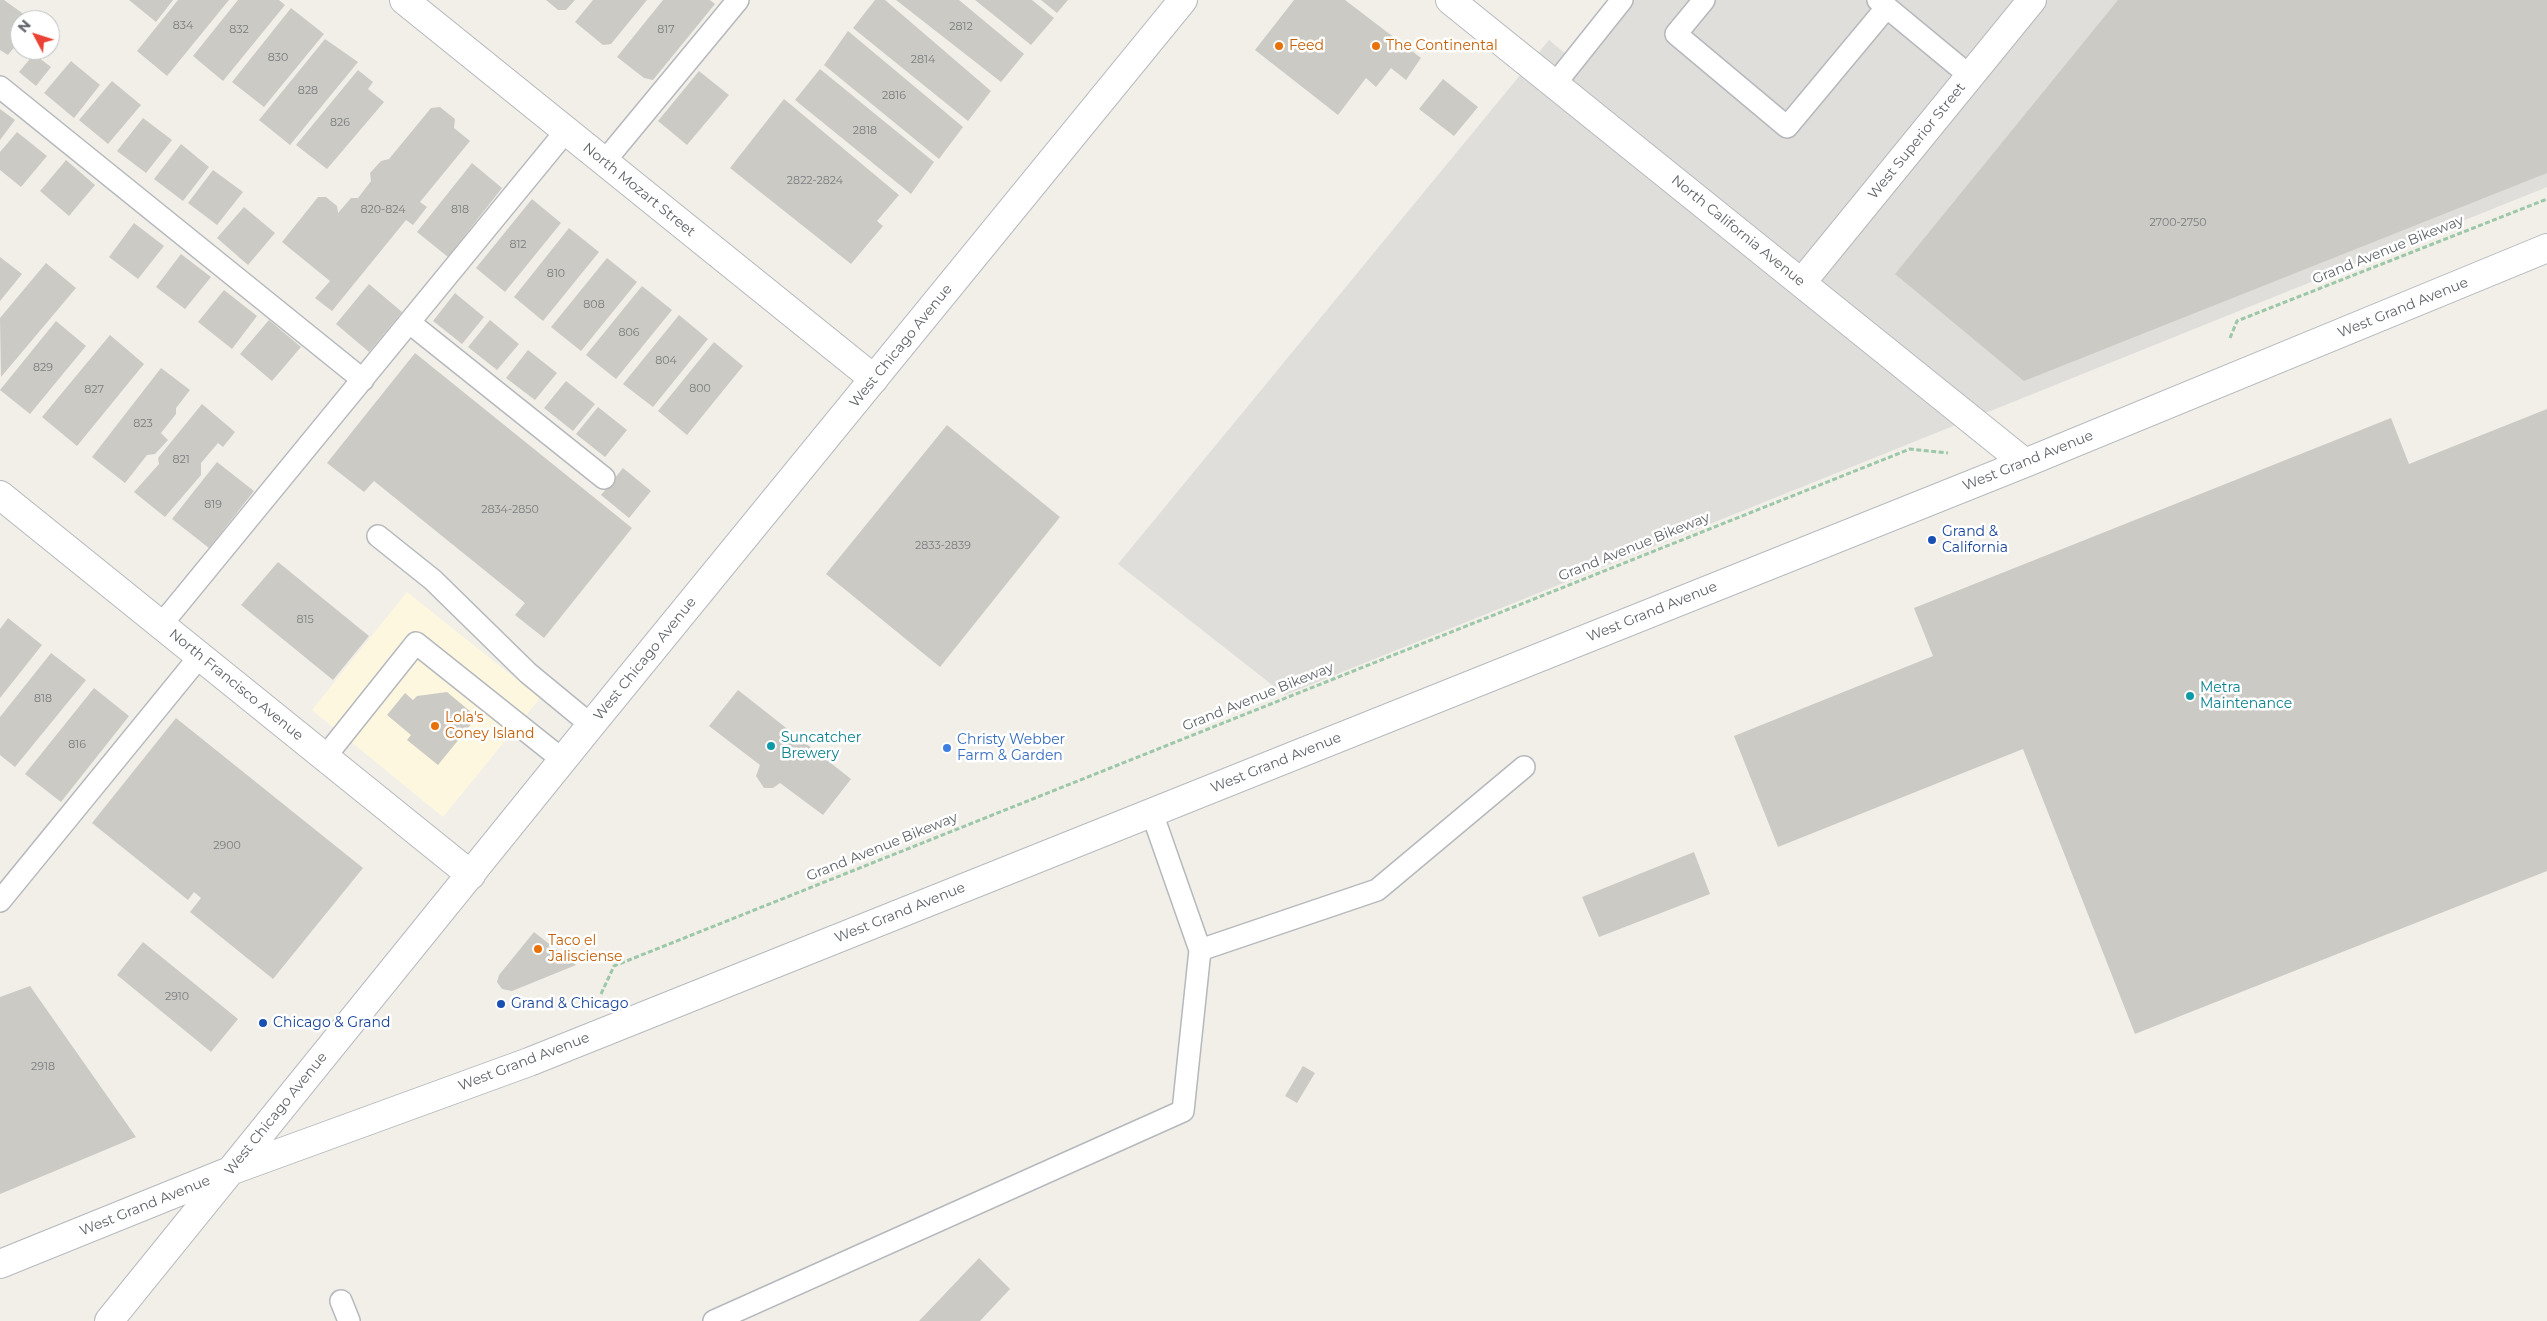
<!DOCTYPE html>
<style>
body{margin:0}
#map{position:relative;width:2547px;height:1321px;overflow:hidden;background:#f1efe8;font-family:Montserrat,sans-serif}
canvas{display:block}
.north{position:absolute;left:10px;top:10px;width:50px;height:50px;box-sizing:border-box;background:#fff;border:1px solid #bfc1c3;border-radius:50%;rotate:310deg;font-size:14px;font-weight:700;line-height:20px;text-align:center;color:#5f6368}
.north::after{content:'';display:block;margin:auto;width:18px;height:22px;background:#ea4335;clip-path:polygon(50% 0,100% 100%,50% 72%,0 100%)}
</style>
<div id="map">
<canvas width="2547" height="1321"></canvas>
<div class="north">N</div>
</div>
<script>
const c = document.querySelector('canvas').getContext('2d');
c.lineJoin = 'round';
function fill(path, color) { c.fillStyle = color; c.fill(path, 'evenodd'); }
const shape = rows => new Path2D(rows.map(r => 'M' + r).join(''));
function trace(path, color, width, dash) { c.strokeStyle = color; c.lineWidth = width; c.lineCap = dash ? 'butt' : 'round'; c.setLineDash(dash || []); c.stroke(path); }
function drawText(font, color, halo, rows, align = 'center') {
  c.font = font + ' Montserrat,sans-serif'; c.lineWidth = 5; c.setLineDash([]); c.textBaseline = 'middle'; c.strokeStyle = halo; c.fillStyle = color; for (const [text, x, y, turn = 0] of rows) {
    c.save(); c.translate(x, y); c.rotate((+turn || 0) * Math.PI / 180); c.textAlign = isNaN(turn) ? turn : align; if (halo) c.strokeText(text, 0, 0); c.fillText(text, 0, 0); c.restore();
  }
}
fill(shape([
 [407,592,540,698,443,817,312,710]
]), '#fef7e0');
fill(shape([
 [1622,0,2547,0,2547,187,1285,695,1118,564,1549,40,1573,60]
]), '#e0deda');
fill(shape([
 [0,0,4,0,32,20,20,20,20,40,8,55,0,50],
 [129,0,173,0,156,22],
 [178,0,229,0,167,76,137,51],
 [238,0,279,0,285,5,223,81,193,56],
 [546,0,575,0,566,10,558,10],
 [593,0,647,0,611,44,603,45,575,22],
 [663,0,710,0,715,4,653,80,644,78,617,57],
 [875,0,885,0,991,91,968,121,853,28],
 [896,0,959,0,1024,54,1001,82],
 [975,0,1032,0,1054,18,1031,45],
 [1041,0,1068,0,1057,13],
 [1294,0,1345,0,1421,58,1406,80,1391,68,1376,87,1366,78,1338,115,1255,50],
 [2118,0,2547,0,2547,173,2024,381,1895,274],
 [291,8,324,34,264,107,232,82],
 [848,31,963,127,939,159,824,65],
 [325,39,358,62,290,145,259,120],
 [34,54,51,67,36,86,19,72],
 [71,61,100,85,74,118,44,93],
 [820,69,934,162,911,194,795,100],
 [358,70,373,82,368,89,384,102,327,169,296,145],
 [699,71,729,95,687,145,658,121],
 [1443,79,1478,107,1454,136,1419,109],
 [112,81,141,105,108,144,79,120],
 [784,99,899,195,877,221,883,226,851,264,730,168],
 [440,107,455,119,454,128,470,141,420,202,427,207,413,225,406,220,332,311,315,298,330,281,282,242,318,197,326,197,337,206,338,213,351,198,358,198,371,181,370,173,381,161,389,159,431,108],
 [0,109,15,120,0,140],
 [143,118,172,140,146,173,117,151],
 [17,132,47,156,21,187,0,170,0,152],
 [181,144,209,167,183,201,154,179],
 [66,160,95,185,69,216,40,191],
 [472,163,502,188,448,257,417,232],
 [213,170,243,192,217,225,188,203],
 [532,199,561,223,505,292,476,268],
 [244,207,275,233,248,265,217,238],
 [134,223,164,246,138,279,109,257],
 [569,228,599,252,543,321,514,297],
 [181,254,211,277,185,309,156,287],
 [0,257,22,274,0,301],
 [607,258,637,282,581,351,551,327],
 [46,263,76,288,1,377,0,318],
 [369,284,402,312,369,352,336,324],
 [642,286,672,310,616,379,586,355],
 [224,290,257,316,232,349,198,322],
 [455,293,484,317,462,344,433,321],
 [679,315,708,339,653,407,623,384],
 [269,320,301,347,272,381,240,354],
 [490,320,519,344,497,370,468,347],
 [56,321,86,346,30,414,0,390],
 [110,335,144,364,77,446,42,417],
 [714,342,743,366,687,435,658,411],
 [528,350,557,373,535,400,506,378],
 [415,353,632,528,544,638,515,615,525,603,374,481,364,492,327,463],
 [161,368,190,390,176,408,176,414,161,433,168,440,155,454,147,455,125,483,92,457],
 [566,381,595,404,573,431,544,408],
 [202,404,235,432,223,447,218,443,201,463,201,475,165,517,134,492,159,464,158,458],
 [598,407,627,430,605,457,576,434],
 [2547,409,2547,871,2135,1034,2023,749,1778,847,1734,736,1933,656,1914,608,2391,418,2409,464],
 [947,425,1060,517,940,667,826,574],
 [217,462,254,491,209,548,172,519],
 [623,468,651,491,629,518,601,495],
 [278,562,369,636,333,680,241,605],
 [8,618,42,645,0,698,0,629],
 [51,653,86,680,15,767,0,755,0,717],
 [94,688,129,716,61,802,25,774],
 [738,690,851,779,823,815,780,783,773,788,764,788,756,776,760,765,709,726],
 [447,692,477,717,438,765,407,740,411,735,387,715,405,693,413,700,417,696],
 [176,718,363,868,273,979,190,912,201,898,194,892,188,900,92,823],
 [1694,852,1710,894,1599,937,1582,897],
 [534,932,576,965,512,991,502,989,497,982,499,975],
 [143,942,238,1019,211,1052,117,975],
 [30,986,136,1137,0,1194,0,997],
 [1303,1066,1315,1073,1297,1103,1285,1096],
 [979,1258,1010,1289,980,1321,919,1321]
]), '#cccac5');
const lane = shape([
 [1704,0,1676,34,1787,127,1887,7],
 [1878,0,1970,76],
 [1555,84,1622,0],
 [0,87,363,380],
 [604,162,738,0],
 [410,323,604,478],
 [378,536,433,580,528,673,591,725],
 [161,625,566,131],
 [325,757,416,643,564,761],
 [0,901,200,656],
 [1200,950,1377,890,1524,767],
 [341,1301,349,1321],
 [714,1321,1183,1111,1200,950,1152,813]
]);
const street = shape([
 [404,0,874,379],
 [1802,282,2032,0],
 [0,495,471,875]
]);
const secondary = shape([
 [1450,0,2025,463],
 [0,1264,230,1171,529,1062,2025,463,2547,248],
 [109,1321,591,725,1183,0]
]);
trace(lane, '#b5b8bc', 24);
trace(street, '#b5b8bc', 30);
trace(secondary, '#b6babf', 30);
trace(shape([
 [2230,338,2237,321,2547,199],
 [601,994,614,966,1910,449,1948,453]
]), '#9cc7a9', 3, [5, 2.5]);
trace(lane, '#fff', 21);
trace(street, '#fff', 28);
trace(secondary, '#fff', 28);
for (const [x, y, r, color] of [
 [1279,46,5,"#e8710a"],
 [1376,46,5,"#e8710a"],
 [1932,540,5,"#1a4fb4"],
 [2190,696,5,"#0f9aa8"],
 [435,726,5,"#e8710a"],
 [771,746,5,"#0f9aa8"],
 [947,748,5,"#3f7fe0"],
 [538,949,5,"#e8710a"],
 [501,1004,5,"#1a4fb4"],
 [263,1023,5,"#1a4fb4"]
]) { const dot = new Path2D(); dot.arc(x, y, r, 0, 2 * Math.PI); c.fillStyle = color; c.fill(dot); trace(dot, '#fff', 2); }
drawText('11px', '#7a7d7f', null, [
 ["834",183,26],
 ["2812",961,27],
 ["832",239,30],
 ["817",666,30],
 ["830",278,58],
 ["2814",923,60],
 ["828",308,91],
 ["2816",894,96],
 ["826",340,123],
 ["2818",865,131],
 ["2822-2824",815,181],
 ["820-824",383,210],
 ["818",460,210],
 ["2700-2750",2178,223],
 ["812",518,245],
 ["810",556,274],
 ["808",594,305],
 ["806",629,333],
 ["804",666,361],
 ["829",43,368],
 ["800",700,389],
 ["827",94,390],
 ["823",143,424],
 ["821",181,460],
 ["819",213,505],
 ["2834-2850",510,510],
 ["2833-2839",943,546],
 ["815",305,620],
 ["818",43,699],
 ["816",77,745],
 ["2900",227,846],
 ["2910",177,997],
 ["2918",43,1067]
]);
drawText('14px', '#c56008', '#fff', [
 ["Feed",1289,46],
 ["The Continental",1386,46],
 ["Lola's",445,718],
 ["Coney Island",445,734],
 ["Taco el",548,941],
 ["Jalisciense",548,957]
], 'left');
drawText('14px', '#5f6368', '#fff', [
 ["West Superior Street",1917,141,-51],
 ["North Mozart Street",639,190,39],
 ["North California Avenue",1738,231,39],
 ["Grand Avenue Bikeway",2388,250,-22],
 ["West Grand Avenue",2403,308,-22],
 ["West Chicago Avenue",901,346,-51],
 ["West Grand Avenue",2028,461,-22],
 ["Grand Avenue Bikeway",1634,547,-22],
 ["West Grand Avenue",1652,612,-22],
 ["West Chicago Avenue",645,659,-51],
 ["North Francisco Avenue",236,685,39],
 ["Grand Avenue Bikeway",1258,697,-22],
 ["West Grand Avenue",1276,763,-22],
 ["Grand Avenue Bikeway",882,847,-22],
 ["West Grand Avenue",900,913,-22],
 ["West Grand Avenue",524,1062,-21],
 ["West Chicago Avenue",276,1114,-51],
 ["West Grand Avenue",145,1206,-22]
]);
drawText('14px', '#164399', '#fff', [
 ["Grand &",1942,532],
 ["California",1942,548],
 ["Grand & Chicago",511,1004],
 ["Chicago & Grand",273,1023]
], 'left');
drawText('14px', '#0d838f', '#fff', [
 ["Metra",2200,688],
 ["Maintenance",2200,704],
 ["Suncatcher",781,738],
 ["Brewery",781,754]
], 'left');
drawText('14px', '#366cbe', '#fff', [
 ["Christy Webber",957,740],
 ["Farm & Garden",957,756]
], 'left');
</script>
